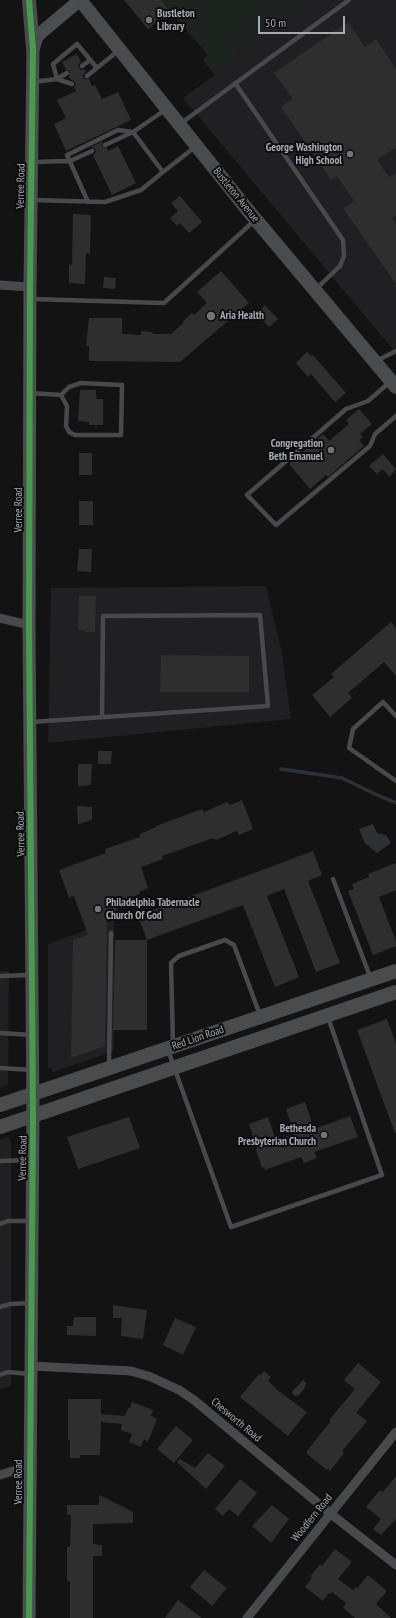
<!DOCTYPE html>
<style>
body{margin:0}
#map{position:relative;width:396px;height:1618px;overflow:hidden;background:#131314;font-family:"PT Sans Narrow",sans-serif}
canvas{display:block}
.scale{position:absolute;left:258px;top:16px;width:87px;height:18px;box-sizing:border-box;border:2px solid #a6aab3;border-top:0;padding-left:5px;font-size:12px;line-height:14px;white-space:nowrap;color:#a6aab3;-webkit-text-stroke:3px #0e0e0f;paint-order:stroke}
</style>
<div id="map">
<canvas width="396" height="1618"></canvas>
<div class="scale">50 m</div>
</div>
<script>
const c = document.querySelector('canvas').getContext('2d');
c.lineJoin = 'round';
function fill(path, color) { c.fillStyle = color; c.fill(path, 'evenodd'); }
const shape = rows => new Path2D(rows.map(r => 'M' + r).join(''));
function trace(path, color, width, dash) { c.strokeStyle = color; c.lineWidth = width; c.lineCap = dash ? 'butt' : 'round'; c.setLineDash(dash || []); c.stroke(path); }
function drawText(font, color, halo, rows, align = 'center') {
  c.font = font + ' "PT Sans Narrow",sans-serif'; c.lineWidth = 4; c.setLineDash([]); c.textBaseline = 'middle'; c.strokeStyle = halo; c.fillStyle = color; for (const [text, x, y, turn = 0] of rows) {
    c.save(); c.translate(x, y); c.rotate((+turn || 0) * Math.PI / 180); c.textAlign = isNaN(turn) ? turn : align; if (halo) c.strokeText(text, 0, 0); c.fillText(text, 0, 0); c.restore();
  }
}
fill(shape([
 [161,0,396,0,396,353,183,98,215,75,203,60,208,55],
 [266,586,282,653,291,719,48,743,51,588],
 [114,920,114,1051,53,1072,50,1068,48,1068,48,944],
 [0,971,9,971,8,1085,0,1088],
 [8,1137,11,1140,11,1386,0,1389,0,1140]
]), '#202022');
fill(shape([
 [161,0,307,0,234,51,238,59,215,75,203,60,208,55]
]), '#1d231e');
fill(shape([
 [373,824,377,833,386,835,391,843,377,853,365,843,359,829],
 [303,1380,306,1383,304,1389,299,1395,295,1396,292,1393,293,1390,297,1387]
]), '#2b3237');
trace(shape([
 [281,769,342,778,375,794,396,803]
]), '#2b3237', 3.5);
fill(shape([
 [124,0,161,0,169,10,148,29],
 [348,22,365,47,376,39,396,69,396,147,377,160,389,177,396,172,396,215,392,218,396,223,396,284,343,208,354,201,337,176,331,180,281,107,293,99,274,73],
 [77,54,81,62,78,65,79,68,81,70,84,69,86,72,83,75,84,79,89,79,92,86,95,85,102,99,118,92,131,120,66,151,54,124,66,118,57,100,76,91,74,87,76,83,70,79,69,76,70,71,66,70,62,62],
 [103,141,102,147,107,148,108,151,118,146,136,183,112,195,93,155,96,152,95,149,91,147],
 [180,196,202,222,189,233,180,223,177,226,170,218,178,211,171,203],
 [73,214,91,215,90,254,86,253,85,284,69,283,69,264,72,265],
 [221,271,249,303,180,362,89,361,89,346,86,346,89,318,122,318,122,334,141,335,141,331,152,332,153,334,171,334,184,322,183,321,192,313,194,315,207,303,197,292],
 [104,277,116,278,115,289,103,288],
 [265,305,278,319,269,327,256,314],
 [307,352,311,356,313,355,346,393,335,402,311,374,308,377,296,363],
 [80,390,96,390,96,399,103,399,103,425,89,425,89,422,78,421],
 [359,409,372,424,360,434,363,437,359,440,364,446,328,477,326,475,310,489,289,464,323,434,329,441,349,424,346,420],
 [79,453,92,453,92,475,79,475],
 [383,454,396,469,389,477,383,469,377,474,369,466],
 [79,501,93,501,93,525,79,525],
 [79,549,92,549,91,572,77,571],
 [79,596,96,596,95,632,85,632,85,630,78,630],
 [391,622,396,628,396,676,384,662,348,693,352,698,330,717,312,695,334,677,331,674],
 [161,655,249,656,249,692,160,692],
 [98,751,112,751,111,764,98,764],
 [78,764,92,764,91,785,78,786],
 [242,800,253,829,239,835,237,831,216,840,213,838,162,856,163,859,141,867,148,888,139,892,140,894,115,903,118,912,107,917,105,1046,71,1058,73,940,88,935,74,896,69,898,59,870,106,853,105,849,140,837,140,834,156,827,156,826,202,809,204,812,227,802,230,805],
 [77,806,92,807,92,820,78,824],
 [313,851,322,875,308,881,340,963,316,972,284,889,267,896,299,977,275,987,243,905,147,940,138,916],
 [396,863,396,890,379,897,396,941,396,946,373,955,348,891,354,889,352,884,369,877,368,874],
 [115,940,147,940,147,1030,113,1030],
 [387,1019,396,1044,396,1133,395,1133,357,1030],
 [305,1102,314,1129,350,1116,358,1137,314,1152,317,1158,304,1163,301,1157,265,1170,264,1167,262,1168,256,1150,257,1149,249,1124,268,1117,276,1140,294,1134,286,1109],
 [129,1117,140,1148,78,1169,67,1137],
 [113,1305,147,1310,143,1339,121,1336,122,1318,113,1318],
 [74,1317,96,1317,96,1336,67,1335,67,1326,73,1326],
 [175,1318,196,1327,183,1355,163,1345],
 [358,1363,381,1382,356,1413,367,1421,342,1451,344,1453,330,1471,328,1469,327,1470,307,1454,307,1451,330,1422,330,1419,355,1389,344,1380],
 [264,1371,271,1377,268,1381,276,1388,276,1389,307,1412,288,1436,240,1397,259,1374,261,1375],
 [68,1399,101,1399,101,1414,125,1416,128,1408,130,1408,132,1402,153,1410,151,1416,157,1419,148,1442,144,1439,141,1447,129,1442,132,1434,121,1430,122,1424,101,1422,100,1455,80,1455,80,1458,70,1458,70,1440,68,1440],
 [176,1426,193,1440,174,1463,157,1449],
 [208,1453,225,1466,206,1489,177,1462,180,1459,195,1468],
 [396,1476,396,1519,381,1535,373,1529,381,1519,366,1507,380,1490,383,1492],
 [240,1479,257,1493,238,1516,229,1509,223,1516,215,1509],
 [99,1495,133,1512,133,1523,93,1524,93,1544,102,1545,102,1556,93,1556,93,1618,70,1618,70,1581,67,1581,67,1547,70,1547,71,1515,67,1515,67,1505,99,1505],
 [272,1505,289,1519,271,1543,252,1526],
 [335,1549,352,1562,338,1579,353,1590,356,1587,357,1588,368,1575,387,1591,376,1604,391,1618,355,1618,343,1608,346,1603,332,1592,330,1594,329,1593,323,1601,305,1587,312,1578,310,1577,320,1564,322,1566],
 [204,1570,227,1588,212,1606,190,1587],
 [178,1600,202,1618,165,1618]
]), '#2e2e2f');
trace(shape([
 [82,66,90,60],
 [67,73,57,79,53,64,77,44,97,68],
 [87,76,118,51],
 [33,82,57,79,72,84],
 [235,83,343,240,344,256,340,266,316,289],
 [180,124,349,0],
 [105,145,133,132],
 [33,162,70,161,92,151],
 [163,172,195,147],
 [33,200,105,202,141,190,163,172,133,132,165,110],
 [88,202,67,155,118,130,133,132],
 [31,299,164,303,254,221],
 [376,361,396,351],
 [390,382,368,401,346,409,247,495,276,525,370,446,375,434,396,416],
 [30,393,61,395,69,387,81,383,122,385,121,435,75,435,69,432,66,426,67,406,61,395],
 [396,716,383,702,353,729,349,748,396,781],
 [31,722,268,706,260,615,103,616,102,717],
 [333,879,371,979],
 [0,976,30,975],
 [0,1033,31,1035],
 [173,1045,171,963,179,956,225,940,234,945,260,1015],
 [168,1050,231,1227,382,1175,328,1017],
 [109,1066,111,933],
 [0,1068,32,1070],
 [0,1161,31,1160],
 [0,1224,8,1221,31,1221],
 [0,1307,10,1304,30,1303],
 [0,1375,8,1372,30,1374]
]), '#48494c', 4.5);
trace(shape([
 [0,285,30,287],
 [0,618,29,625],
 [31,1366,131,1371,151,1377,179,1390,194,1400,331,1514,396,1565],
 [0,1475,29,1466],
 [247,1618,396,1432]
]), '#48494c', 9);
trace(shape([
 [29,1618,33,1115,29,625,30,287,33,49,37,37,43,31,80,0]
]), '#4c4d50', 13);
trace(shape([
 [29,0,33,49],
 [80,0,246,208,396,387],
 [0,1105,396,971],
 [0,1127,396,992]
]), '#4a4b4d', 14);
trace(shape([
 [29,1618,33,1115,29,625,30,287,33,49,29,0]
]), '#469c4c', 6);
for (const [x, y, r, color] of [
 [149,20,4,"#73757b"],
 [350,154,4,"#73757b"],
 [211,316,5,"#73757b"],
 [331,450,4,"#73757b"],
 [98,909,4,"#73757b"],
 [324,1135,4,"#73757b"]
]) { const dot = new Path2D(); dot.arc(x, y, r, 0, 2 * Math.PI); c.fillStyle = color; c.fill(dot); trace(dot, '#0e0e0f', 1.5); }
drawText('bold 11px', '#a6aab3', '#0e0e0f', [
 ["Bustleton",157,14],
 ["Library",157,27],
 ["George Washington",342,148,"right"],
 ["High School",342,161,"right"],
 ["Aria Health",220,316],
 ["Congregation",323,444,"right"],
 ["Beth Emanuel",323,457,"right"],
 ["Philadelphia Tabernacle",106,903],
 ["Church Of God",106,916],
 ["Bethesda",316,1129,"right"],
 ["Presbyterian Church",316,1142,"right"]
], 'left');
drawText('11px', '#a6aab3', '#0e0e0f', [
 ["Verree Road",21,186,-89],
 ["Bustleton Avenue",236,195,51],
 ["Verree Road",19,510,-90],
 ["Verree Road",21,834,-91],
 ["Red Lion Road",198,1038,-19],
 ["Verree Road",23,1158,-89],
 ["Chesworth Road",236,1420,40],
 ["Verree Road",19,1482,-90],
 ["Woodfern Road",312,1518,-51]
]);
</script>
